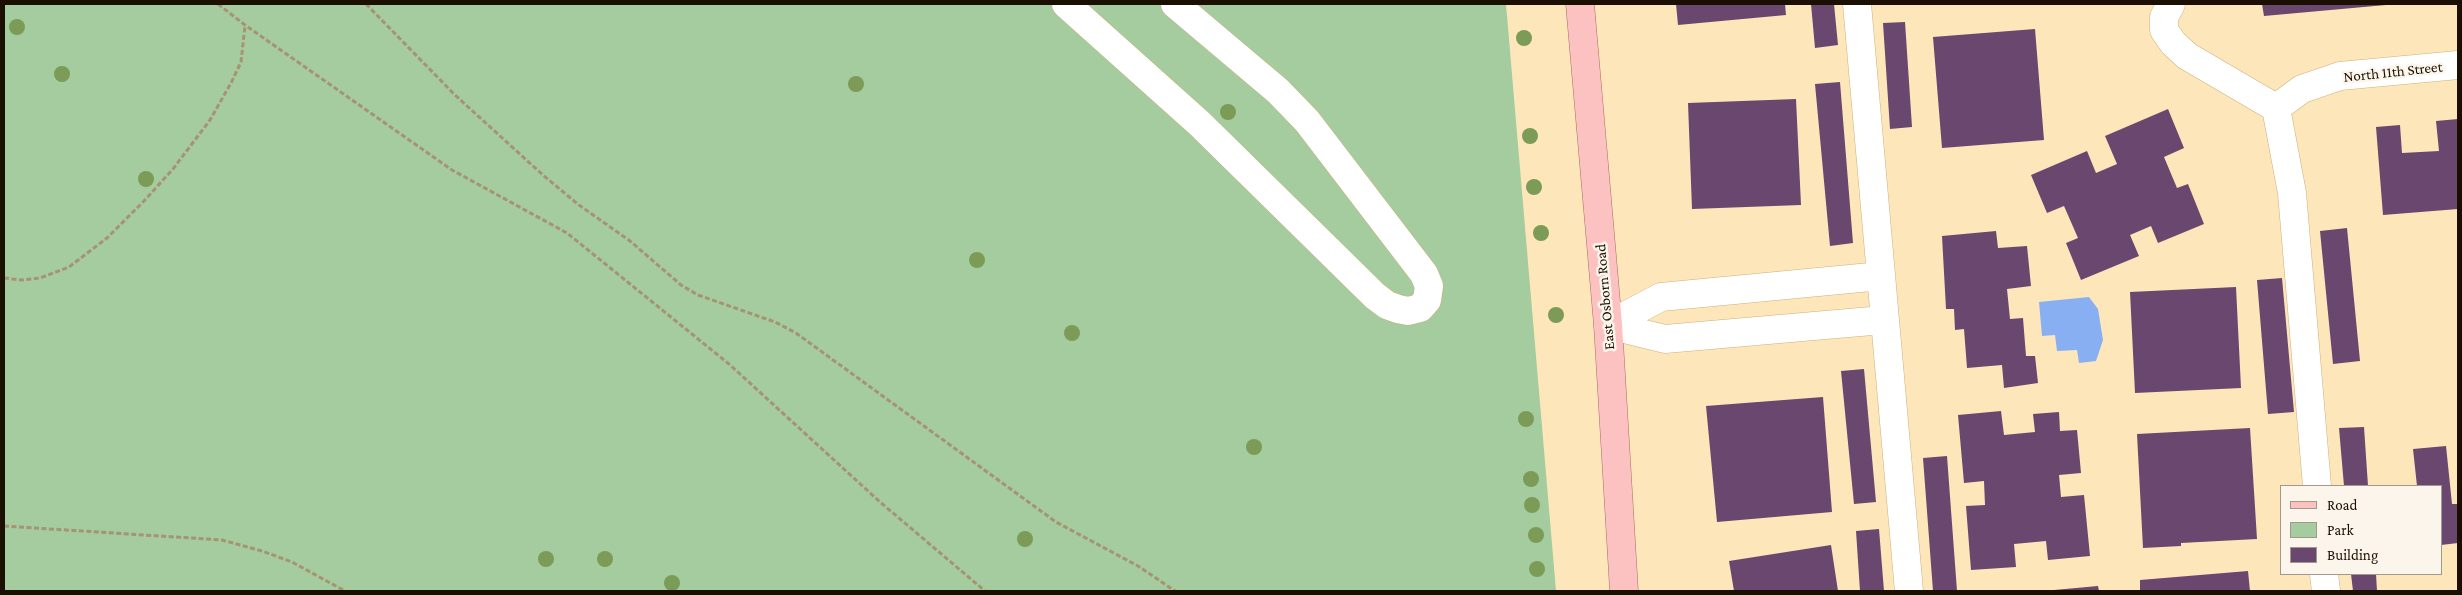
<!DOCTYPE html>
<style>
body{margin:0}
#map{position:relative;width:2462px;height:595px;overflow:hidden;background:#fee6bb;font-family:"Crimson Pro",serif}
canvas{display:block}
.frame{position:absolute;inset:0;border:5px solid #1a0f00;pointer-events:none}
.legend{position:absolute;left:2280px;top:485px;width:162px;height:90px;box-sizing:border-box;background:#fbf5eb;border:1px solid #a1998d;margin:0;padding:6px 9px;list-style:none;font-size:15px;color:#1a0f00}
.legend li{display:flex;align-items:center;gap:10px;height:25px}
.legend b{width:25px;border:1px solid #a1998d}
</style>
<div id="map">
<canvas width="2462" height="595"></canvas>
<div class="frame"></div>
<ul class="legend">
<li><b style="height:6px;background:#fcc2c1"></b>Road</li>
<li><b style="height:14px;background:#a4cc9e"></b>Park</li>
<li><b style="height:14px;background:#69476f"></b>Building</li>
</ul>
</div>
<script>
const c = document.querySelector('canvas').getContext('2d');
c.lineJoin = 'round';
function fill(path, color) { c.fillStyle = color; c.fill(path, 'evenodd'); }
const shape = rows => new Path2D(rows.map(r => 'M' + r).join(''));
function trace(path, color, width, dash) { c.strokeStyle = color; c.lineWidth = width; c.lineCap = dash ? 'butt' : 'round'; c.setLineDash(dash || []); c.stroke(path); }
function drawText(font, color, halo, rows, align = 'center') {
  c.font = font + ' "Crimson Pro",serif'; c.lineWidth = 5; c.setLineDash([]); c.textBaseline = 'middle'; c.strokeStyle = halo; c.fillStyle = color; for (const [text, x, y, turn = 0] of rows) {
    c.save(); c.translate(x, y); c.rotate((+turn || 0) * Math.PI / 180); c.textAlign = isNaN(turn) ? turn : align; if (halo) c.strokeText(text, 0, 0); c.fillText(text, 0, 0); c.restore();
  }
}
fill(shape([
 [4,4,1506,4,1556,591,4,591]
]), '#a4cc9e');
fill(shape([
 [2089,297,2098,309,2103,340,2096,361,2079,363,2077,350,2057,351,2055,335,2042,336,2039,302]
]), '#89aff3');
fill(shape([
 [1676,4,1785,4,1786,15,1678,25],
 [1811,4,1834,4,1838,45,1815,48],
 [2262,4,2386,4,2386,5,2264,16],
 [1905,22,1912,127,1890,129,1883,23],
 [2035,29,2044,140,1942,148,1933,37],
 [1840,82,1853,243,1830,246,1815,84],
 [1796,99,1801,205,1692,209,1688,103],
 [2168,109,2184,148,2164,157,2177,188,2188,184,2204,224,2158,243,2151,226,2130,235,2139,256,2081,280,2066,243,2078,238,2064,206,2047,213,2031,175,2087,151,2096,173,2117,164,2105,136],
 [2458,119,2458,209,2383,215,2376,127,2400,125,2402,153,2439,151,2436,121],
 [2347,228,2360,361,2333,364,2320,231],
 [1996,231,1998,248,2027,246,2031,286,2007,289,2010,319,2023,318,2026,356,2035,356,2038,383,2004,388,2002,365,1967,368,1964,329,1955,330,1954,309,1946,309,1942,236],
 [2282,278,2294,412,2268,414,2257,280],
 [2236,287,2241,388,2135,393,2130,292],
 [1864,369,1876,502,1854,504,1841,371],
 [1823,397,1832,512,1717,522,1706,406],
 [2001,411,2004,435,2035,432,2033,414,2059,412,2060,431,2077,430,2081,473,2059,475,2061,497,2084,495,2090,556,2048,560,2046,541,2014,544,2016,567,1971,570,1966,506,1985,505,1984,481,1964,483,1958,415],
 [2364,427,2368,486,2344,486,2339,428],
 [2250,428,2257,539,2181,543,2181,546,2143,548,2137,434],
 [2446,446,2452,504,2458,504,2458,543,2441,545,2441,486,2417,486,2413,449],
 [1947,456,1957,591,1933,591,1923,458],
 [1879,529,1884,591,1860,591,1856,531],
 [1831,545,1838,591,1734,591,1729,561],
 [2248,571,2250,591,2140,591,2140,580],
 [2351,574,2376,574,2377,591,2353,591],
 [2098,586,2099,591,2054,591,2054,590]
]), '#69476f');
const minor = shape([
 [1066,4,1200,124,1375,296,1387,305,1398,309,1408,311,1420,308,1427,300,1429,286,1424,274,1307,121,1278,91,1175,4],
 [1857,4,1909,591],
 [2171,4,2164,17,2164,30,2173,43,2187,56,2276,108,2292,193,2317,486],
 [2276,108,2302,89,2340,76,2458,65],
 [1608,325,1661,297,1881,276],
 [1608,325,1665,339,1883,320],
 [2324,574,2326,591]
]);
const major = shape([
 [1580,4,1608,325,1624,591]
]);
trace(minor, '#cdb07c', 29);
trace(major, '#ac6962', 29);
trace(shape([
 [218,4,245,25,452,170,567,233,729,364,880,502,985,591],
 [366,4,455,95,544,176,579,205,630,241,681,285,698,295,775,322,796,333,1056,522,1138,566,1175,591],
 [4,278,21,280,40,278,69,267,107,238,144,201,173,169,210,120,231,83,241,62,245,26],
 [4,526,222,540,262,551,292,562,345,591]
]), '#a69373', 3, [5, 2.5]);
trace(minor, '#fff', 28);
trace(major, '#fcc2c1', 28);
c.fillStyle = '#7b9b57';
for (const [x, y] of [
 [17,27],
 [1524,38],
 [62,74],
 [856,84],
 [1228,112],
 [1530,136],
 [146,179],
 [1534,187],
 [1541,233],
 [977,260],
 [1556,315],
 [1072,333],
 [1526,419],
 [1254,447],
 [1531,479],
 [1532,505],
 [1536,535],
 [1025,539],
 [546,559],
 [605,559],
 [1537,569],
 [672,583]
]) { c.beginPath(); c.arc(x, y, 8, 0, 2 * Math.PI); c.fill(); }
drawText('15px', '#1a0f00', '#fbf5eb', [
 ["North 11th Street",2393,72,-6],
 ["East Osborn Road",1605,297,-95]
]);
</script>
